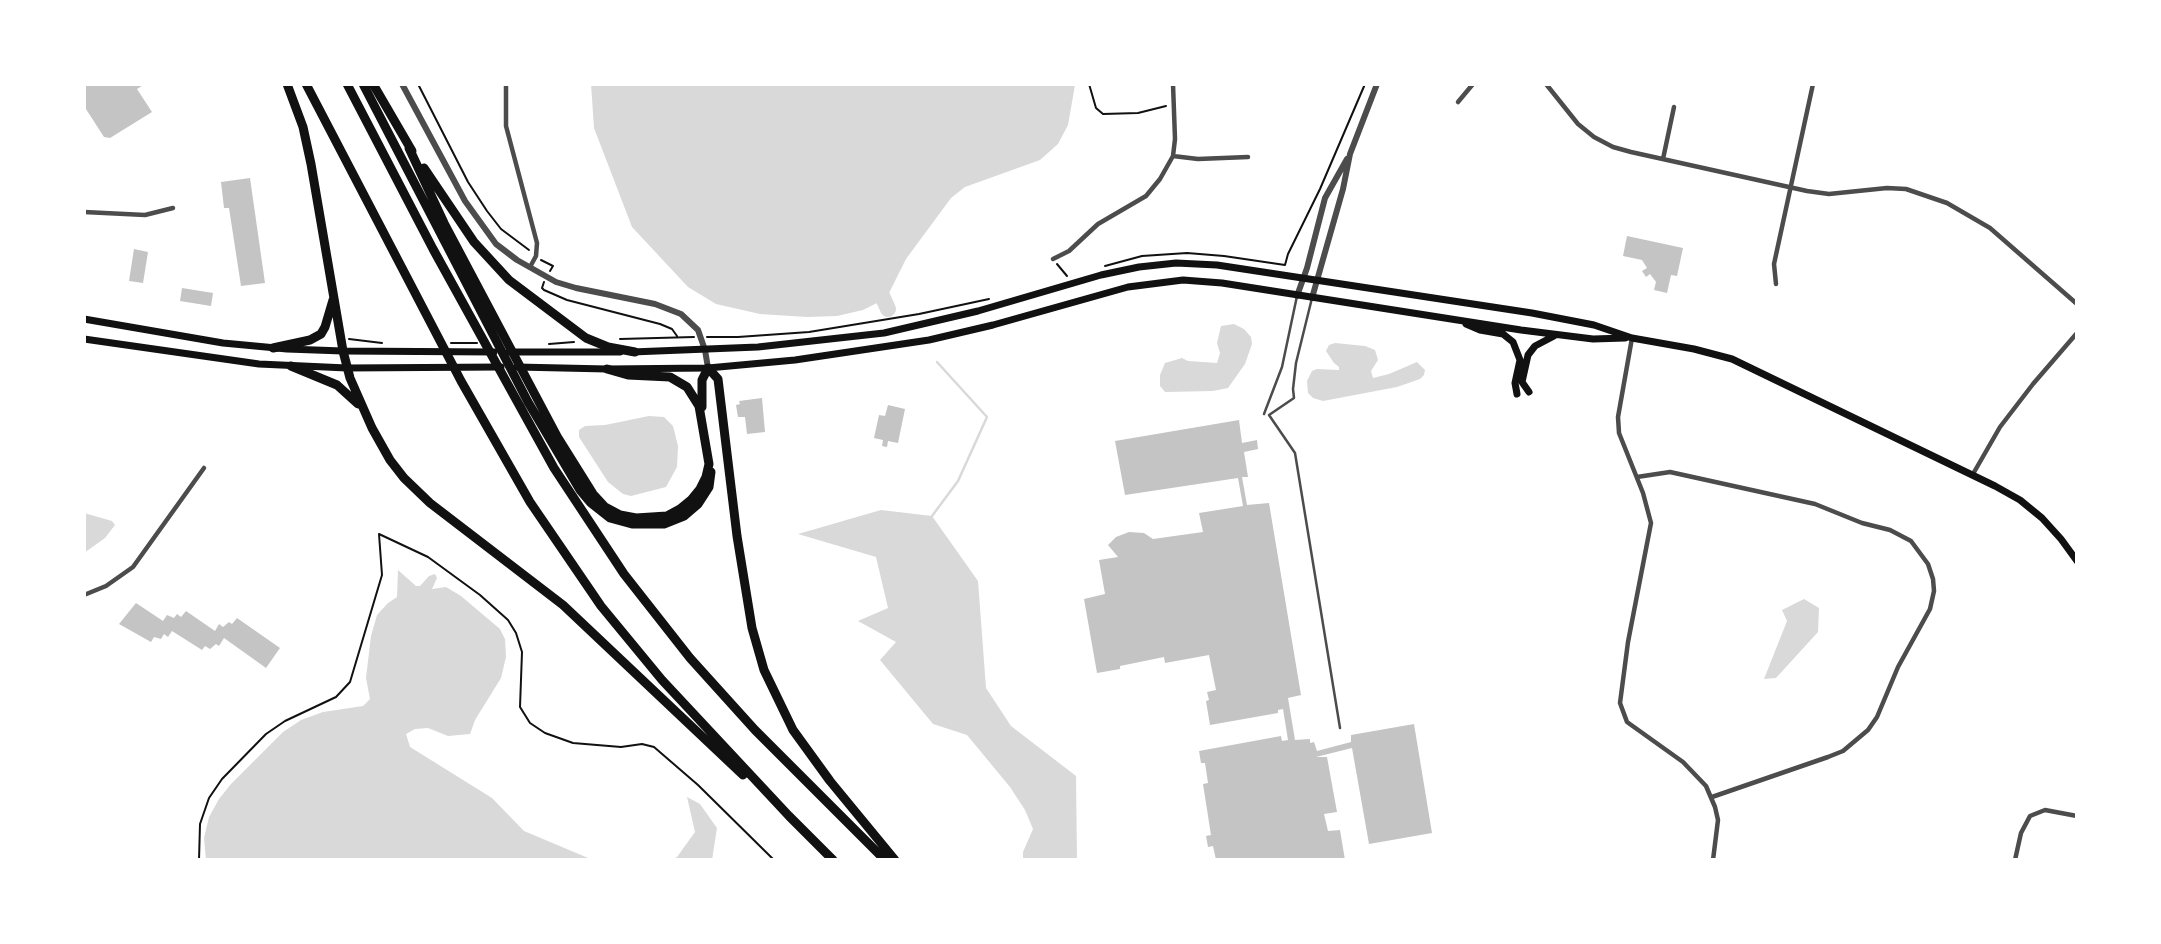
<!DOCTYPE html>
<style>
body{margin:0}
#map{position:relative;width:2161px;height:944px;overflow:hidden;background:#fff;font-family:"Alegreya Sans",sans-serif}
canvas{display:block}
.frame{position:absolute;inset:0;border:86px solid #fff;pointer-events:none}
</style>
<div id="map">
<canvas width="2161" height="944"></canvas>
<div class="frame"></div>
</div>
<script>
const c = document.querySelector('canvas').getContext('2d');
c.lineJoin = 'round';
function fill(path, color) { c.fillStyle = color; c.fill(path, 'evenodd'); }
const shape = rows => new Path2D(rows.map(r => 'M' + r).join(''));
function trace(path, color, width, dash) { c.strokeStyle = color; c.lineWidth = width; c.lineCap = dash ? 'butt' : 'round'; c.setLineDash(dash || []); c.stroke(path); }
fill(shape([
 [591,84,1074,84,1075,85,1068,125,1058,144,1040,160,965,187,951,198,906,259,889,293,879,302,863,310,837,316,807,317,760,314,716,304,688,287,632,227,594,128],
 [1234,324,1244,329,1251,337,1252,344,1245,364,1228,388,1213,391,1165,392,1160,386,1160,375,1165,363,1182,358,1188,361,1217,363,1220,353,1217,343,1221,326],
 [1335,343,1365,346,1375,350,1378,360,1371,371,1373,378,1389,374,1417,362,1425,370,1424,375,1420,379,1397,387,1323,401,1313,398,1308,393,1307,381,1312,371,1317,369,1339,370,1339,367,1334,363,1326,351,1329,345],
 [649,416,664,417,673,426,678,446,677,467,666,487,631,496,623,494,608,482,579,437,579,430,585,426,605,425],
 [881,510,932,516,978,581,986,688,1011,726,1076,776,1077,860,1023,860,1023,852,1033,829,1025,810,1010,787,967,735,933,724,880,660,896,642,858,621,888,608,876,557,798,534],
 [84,513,112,521,115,525,105,538,84,553],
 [398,570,416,586,420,586,429,576,435,574,437,578,432,589,446,587,461,596,500,629,505,639,506,657,501,678,475,720,470,734,448,736,428,728,415,729,406,734,410,747,492,798,524,831,593,860,206,860,204,838,209,817,219,799,231,784,283,732,301,720,323,712,363,706,370,699,366,678,371,636,377,615,388,603,397,597],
 [1804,599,1819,608,1818,632,1776,678,1764,679,1787,621,1782,610],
 [687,797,700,804,717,828,712,860,670,860,677,857,695,832]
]), '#d9d9d9');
trace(shape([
 [932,516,958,481,987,417,937,362]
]), '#d9d9d9', 2.5);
trace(shape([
 [875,280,888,309]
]), '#d9d9d9', 16);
fill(shape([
 [84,84,145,84,137,89,152,112,110,138,104,137,84,106],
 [250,178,265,283,241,286,229,208,224,208,221,182],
 [1627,236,1683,248,1677,276,1671,275,1667,293,1654,290,1656,282,1650,274,1646,277,1642,271,1647,268,1642,260,1623,256],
 [134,249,148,252,143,283,129,281],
 [182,288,213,293,211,306,180,301],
 [762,398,765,432,747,434,745,417,738,417,736,405,740,404,739,401],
 [888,405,905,409,898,443,888,441,887,447,882,446,883,440,874,438,879,415,885,416],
 [1239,420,1242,443,1257,440,1258,449,1244,452,1248,477,1242,477,1247,505,1269,503,1301,695,1288,698,1295,740,1310,739,1310,743,1314,742,1317,751,1351,742,1351,735,1414,724,1432,833,1369,844,1352,748,1316,757,1327,757,1337,812,1324,814,1328,831,1340,830,1345,860,1216,860,1213,846,1208,847,1206,836,1211,835,1203,784,1208,783,1205,763,1201,763,1199,751,1281,736,1282,741,1288,740,1283,709,1278,710,1278,713,1210,725,1206,701,1209,700,1207,692,1216,690,1209,655,1165,663,1164,657,1120,666,1120,669,1097,673,1084,599,1105,594,1099,560,1118,557,1108,545,1116,537,1129,532,1144,533,1153,539,1203,532,1199,513,1243,506,1238,478,1125,495,1115,441],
 [136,603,163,621,167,615,174,618,177,614,181,617,186,611,215,631,219,624,223,627,229,622,232,624,237,618,280,648,266,668,224,638,219,646,216,644,210,649,205,646,202,650,172,631,168,637,164,634,161,639,154,637,151,642,119,624]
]), '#c4c4c4');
trace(shape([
 [418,84,468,182,487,211,501,229,529,250],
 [1089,84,1096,108,1103,114,1138,113,1166,106],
 [541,260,553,266,550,271],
 [1057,264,1067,276],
 [1105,266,1142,256,1187,253,1224,256,1285,265,1288,254,1320,189,1365,84],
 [544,282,542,288,544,290,567,300,660,324,672,329,677,336],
 [707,337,738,337,809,332,919,314,989,299],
 [349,339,382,343],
 [620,339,694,337],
 [451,343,477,343],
 [549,344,574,342],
 [199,860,200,824,209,798,222,779,266,734,285,721,336,697,350,682,382,575,379,534,428,557,480,595,508,620,516,633,522,652,520,707,530,723,545,733,573,743,621,747,642,744,654,747,698,785,774,860]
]), '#111', 2);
trace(shape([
 [1312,298,1296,363,1293,389,1294,398,1269,415,1295,453,1340,728],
 [1264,414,1282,367,1297,296]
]), '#4c4c4c', 2.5);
trace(shape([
 [506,84,506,126,537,243,536,256,530,267],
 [1546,84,1578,124,1594,137,1613,147,1631,152,1807,191,1829,194,1887,188,1906,189,1947,203,1990,228,2077,304],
 [1458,102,1473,84],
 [1173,156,1198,159,1248,157],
 [1663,159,1674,107],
 [84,212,145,215,173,208],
 [1053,259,1069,251,1098,224,1146,196,1160,179,1173,156,1175,139,1173,84],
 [1776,284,1774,264,1813,84],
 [1632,338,1618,417,1619,433,1643,493,1651,523,1628,642,1620,703,1627,722,1683,762,1706,786,1715,807,1718,820,1713,860],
 [1973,474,2000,427,2033,384,2077,333],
 [1637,477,1670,472,1815,504,1862,523,1890,530,1911,541,1928,564,1933,579,1934,591,1930,609,1898,667,1877,717,1868,730,1843,751,1828,757,1712,797],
 [84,595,106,586,133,567,204,468],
 [2015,860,2021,833,2030,816,2045,810,2077,816]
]), '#4c4c4c', 4.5);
trace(shape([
 [402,84,465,201,496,244,517,260,556,282,576,288,655,304,681,314,698,330,705,350,708,368],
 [1297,296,1307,268,1325,198,1347,159],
 [1312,298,1343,189,1350,154,1377,84]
]), '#4c4c4c', 6);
trace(shape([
 [84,319,223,343,287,349,343,351,494,352],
 [1466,324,1480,330,1503,334,1513,342,1520,360,1515,383,1517,394],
 [84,339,259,364,347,368,501,367],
 [509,352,620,352],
 [632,352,758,347,884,333,978,311,1101,275,1139,267,1176,263,1217,265,1532,313,1594,325,1632,338,1694,349,1732,359,1995,486,2020,500,2042,518,2061,539,2077,561],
 [517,367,607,369,708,368,795,360,929,340,993,325,1128,287,1183,280,1222,283,1521,330,1593,339,1625,338],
 [1529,392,1522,382,1528,355,1535,346,1554,336]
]), '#111', 7);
trace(shape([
 [287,84,303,127,311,164,343,351,350,378,372,428,390,460,404,478,430,503,563,605,743,775],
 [306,84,461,381,530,502,601,606,662,680,789,816,833,860],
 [347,84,433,249,554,468,624,574,690,658,755,730,885,860],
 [363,84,528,402,580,490,591,503,610,518,632,524,664,524,684,516,698,504,709,487,711,472],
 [373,84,412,151],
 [409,148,444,223,558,438,593,494,605,507,620,515,636,518,667,516,680,509,691,500,700,489,706,477,709,464,699,406,687,387,670,377,628,375,607,369],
 [424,168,474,242,509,280,586,338,608,347,635,352],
 [273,348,310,340,321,334,325,327,333,300],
 [291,366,337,385,358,404],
 [702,407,702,380,708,368,718,379,737,536,752,628,764,670,793,730,830,781,895,860]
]), '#111', 9);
</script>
